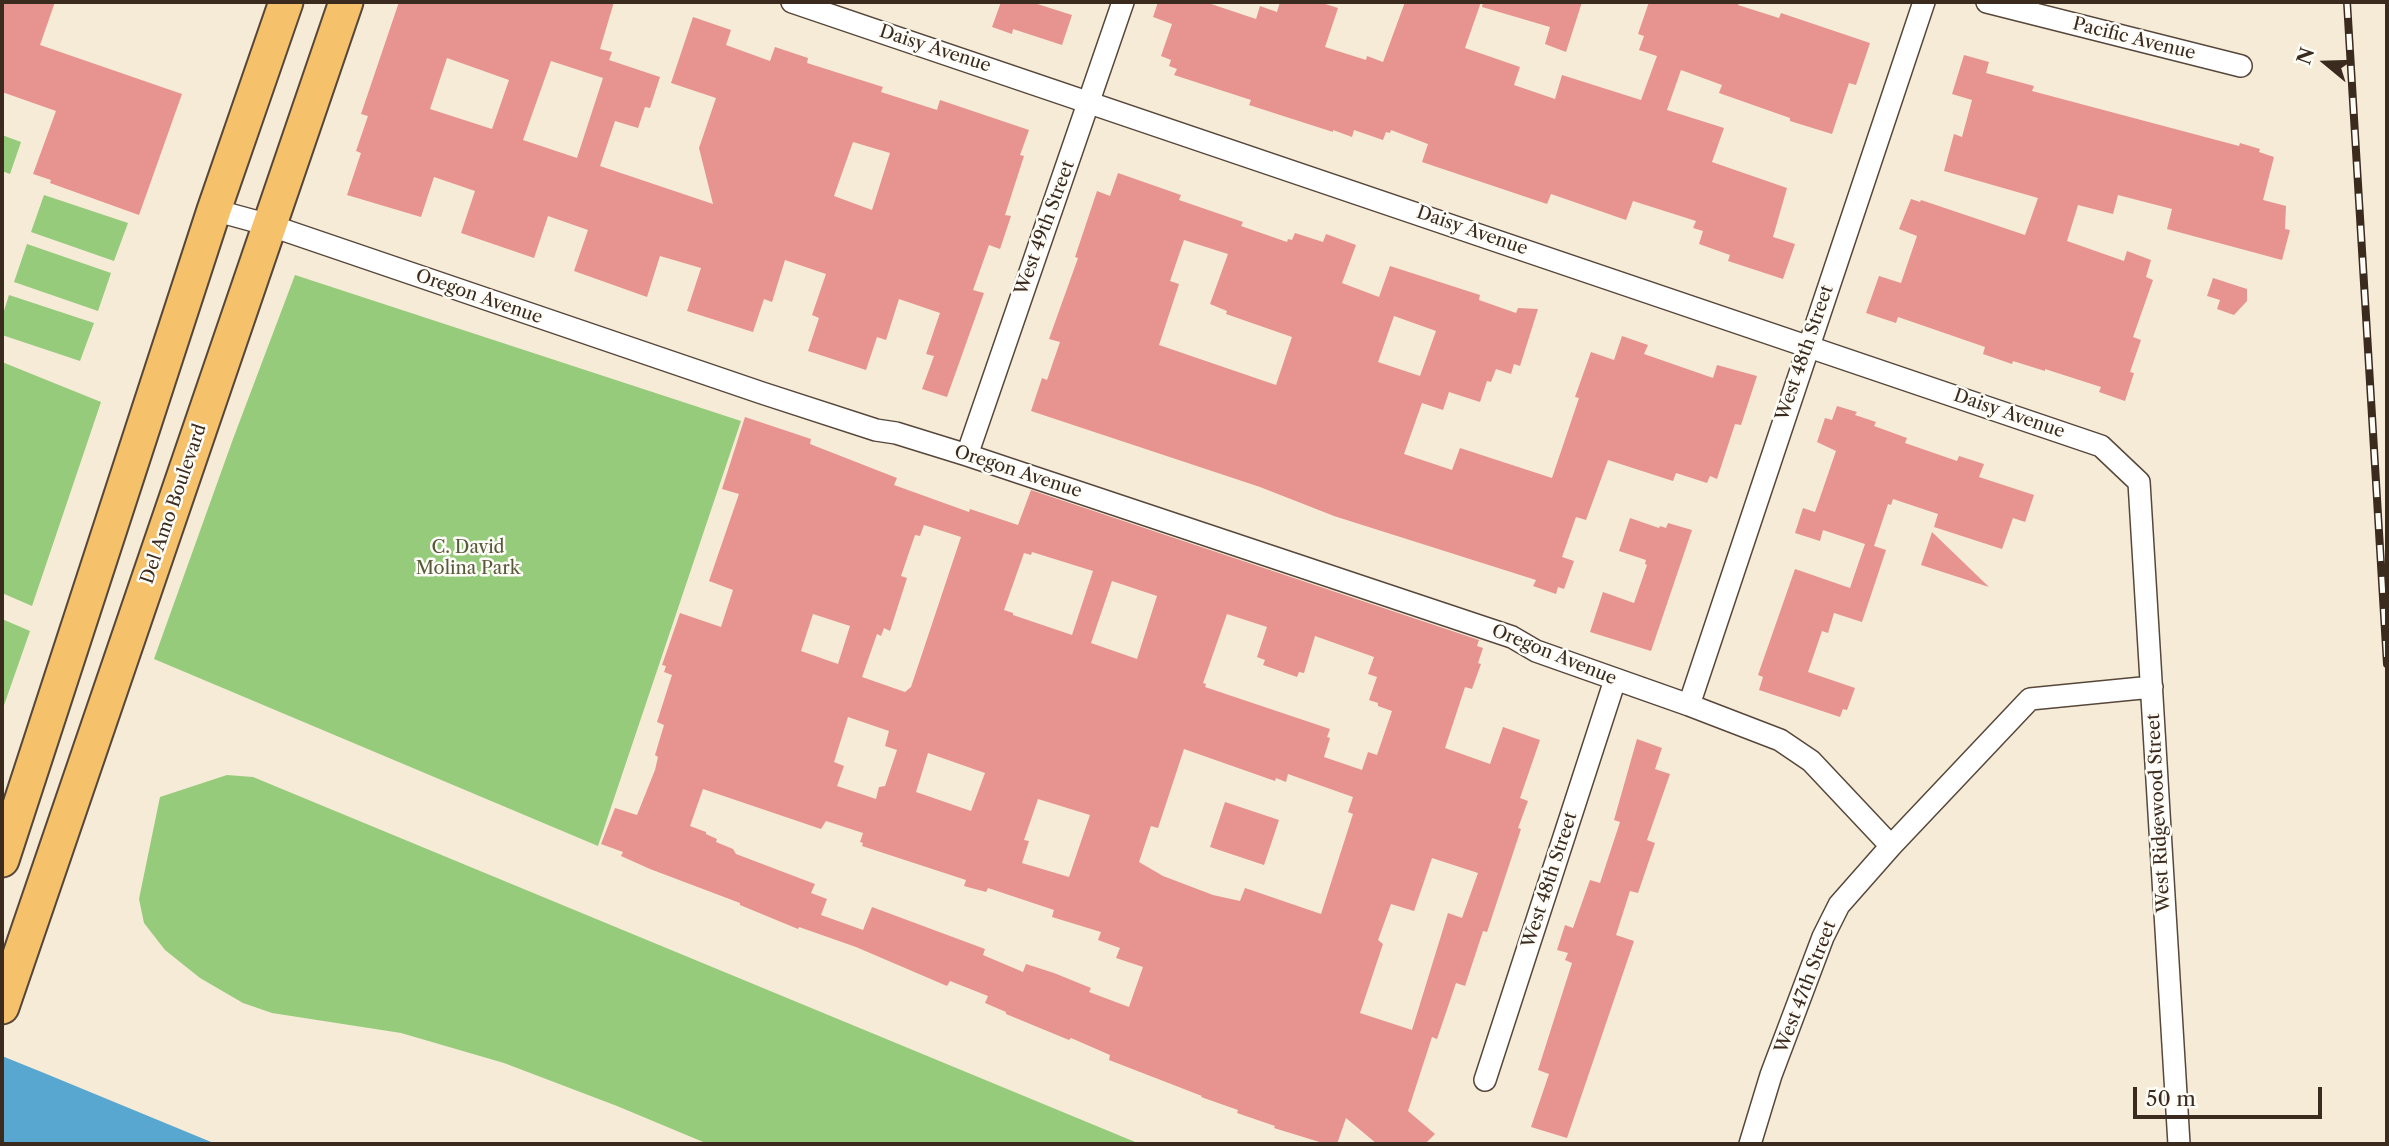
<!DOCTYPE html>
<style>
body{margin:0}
#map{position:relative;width:2389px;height:1146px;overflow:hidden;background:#f5ebd7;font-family:"Libre Caslon Text",serif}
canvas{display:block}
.frame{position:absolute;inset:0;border:4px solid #3b2a1e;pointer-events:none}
.north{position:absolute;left:2291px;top:28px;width:70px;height:70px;-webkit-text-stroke:5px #fdfcf7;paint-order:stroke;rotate:289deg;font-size:19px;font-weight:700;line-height:28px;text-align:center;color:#3b2a1e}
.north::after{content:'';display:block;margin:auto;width:24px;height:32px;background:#3b2a1e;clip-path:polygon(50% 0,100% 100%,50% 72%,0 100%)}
.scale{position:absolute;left:2133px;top:1087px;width:189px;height:32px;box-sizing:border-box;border:4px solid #3b2a1e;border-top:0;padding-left:9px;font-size:21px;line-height:24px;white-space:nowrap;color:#3b2a1e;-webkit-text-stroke:5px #fdfcf7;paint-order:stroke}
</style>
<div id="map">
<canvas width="2389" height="1146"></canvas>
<div class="frame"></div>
<div class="north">N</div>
<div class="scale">50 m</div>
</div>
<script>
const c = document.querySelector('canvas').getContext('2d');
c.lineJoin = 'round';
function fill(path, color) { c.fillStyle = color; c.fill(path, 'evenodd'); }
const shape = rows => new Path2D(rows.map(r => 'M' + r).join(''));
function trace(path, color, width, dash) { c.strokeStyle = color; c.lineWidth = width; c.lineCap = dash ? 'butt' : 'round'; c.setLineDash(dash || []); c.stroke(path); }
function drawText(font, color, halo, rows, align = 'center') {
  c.font = font + ' "Libre Caslon Text",serif'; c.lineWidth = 5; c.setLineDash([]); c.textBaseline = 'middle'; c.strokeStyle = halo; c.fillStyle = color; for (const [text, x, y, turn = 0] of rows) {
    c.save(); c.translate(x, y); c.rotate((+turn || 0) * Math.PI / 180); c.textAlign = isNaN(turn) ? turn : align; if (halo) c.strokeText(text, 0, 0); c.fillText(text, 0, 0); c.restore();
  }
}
fill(shape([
 [2,135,21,142,10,174,2,171],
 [44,195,128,223,114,261,31,232],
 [27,244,111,273,98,311,14,282],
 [295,275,741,421,598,846,154,659,233,439],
 [9,295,94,323,80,361,2,335,2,317],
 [2,362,101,402,32,606,2,593],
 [2,619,30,631,2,711],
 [227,775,253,777,1140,1144,708,1144,617,1106,504,1063,401,1033,272,1013,243,1003,200,978,165,950,144,923,139,899,160,797]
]), '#96cb7c');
fill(shape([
 [2,1056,44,1073,216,1144,2,1144]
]), '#57a7d1');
fill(shape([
 [2,2,55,2,40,45,182,94,139,215,50,183,51,180,33,174,56,111,2,92],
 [399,2,614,2,600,49,612,52,609,60,660,77,650,108,645,107,638,128,615,121,600,166,713,204,699,148,716,98,671,83,693,17,731,30,726,45,770,61,775,47,808,58,807,63,883,87,881,92,937,110,940,100,1029,130,1020,155,1024,156,1005,215,1011,216,1000,249,989,245,973,290,984,293,947,397,922,389,934,356,926,354,940,313,899,299,886,340,877,337,866,370,808,351,819,318,812,315,826,274,785,260,772,302,764,299,753,332,687,311,701,268,660,256,647,297,574,271,588,230,548,216,534,258,461,233,475,191,434,177,421,217,347,195,361,153,356,151,368,116,361,114],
 [447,58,509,80,492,129,430,109],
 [551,61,603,78,577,158,523,140],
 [853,142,890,153,872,210,834,196],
 [1001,2,1031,2,1072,15,1062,45,1013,29,1012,34,992,27],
 [1158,2,1205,2,1256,19,1260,6,1277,12,1280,2,1319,2,1338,8,1325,47,1366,60,1367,56,1383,62,1405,2,1481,2,1465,48,1520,67,1514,85,1555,99,1562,75,1641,100,1657,56,1639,50,1644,36,1638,34,1649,2,1740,2,1738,5,1779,18,1781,13,1870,43,1856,85,1849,83,1832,134,1790,121,1790,118,1719,93,1722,85,1681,70,1667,110,1724,128,1712,162,1787,188,1773,237,1795,244,1783,279,1728,261,1730,255,1699,244,1703,231,1693,228,1696,221,1633,201,1626,220,1551,194,1547,204,1422,162,1428,144,1391,130,1390,133,1386,132,1383,140,1354,130,1352,137,1333,130,1333,132,1249,105,1251,100,1174,75,1177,69,1169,66,1171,60,1161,56,1172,24,1153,17],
 [1483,2,1582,2,1566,52,1545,44,1550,27,1482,7],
 [1964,55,1989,62,1986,73,2034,86,2032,91,2239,146,2240,143,2260,149,2259,152,2274,157,2263,200,2286,206,2285,229,2290,230,2282,260,2167,229,2172,209,2118,195,2113,214,2078,205,2067,241,2124,261,2127,251,2151,260,2146,277,2153,280,2133,337,2141,340,2130,372,2134,373,2125,401,2099,392,2101,387,2045,369,2045,371,2013,361,2012,364,1983,354,1985,347,1930,328,1898,317,1896,323,1866,313,1879,276,1901,283,1917,236,1899,229,1911,199,1920,202,1921,200,2025,235,2038,198,1944,171,1954,134,1962,137,1972,100,1952,94],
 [1118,173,1181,195,1179,200,1243,222,1241,226,1287,242,1288,239,1292,240,1295,233,1323,242,1326,234,1356,245,1342,283,1379,297,1390,266,1480,295,1479,300,1516,313,1518,308,1538,309,1520,366,1514,364,1511,374,1496,369,1491,382,1487,381,1480,402,1449,392,1443,410,1422,403,1404,454,1452,470,1460,448,1552,478,1579,398,1575,397,1591,352,1614,360,1622,336,1648,345,1644,354,1713,378,1717,365,1757,376,1741,425,1735,424,1717,479,1710,476,1707,483,1676,473,1673,481,1608,460,1586,520,1576,517,1562,557,1574,561,1564,589,1558,587,1556,594,1533,586,1536,580,1334,516,1260,487,1031,411,1042,378,1047,380,1060,342,1049,339,1078,258,1075,257,1097,191,1110,196],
 [1184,240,1228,254,1210,304,1227,311,1226,314,1292,337,1276,385,1159,345,1179,284,1170,281],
 [1394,316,1436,331,1420,376,1378,362],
 [2213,278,2247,289,2247,301,2234,315,2217,309,2220,300,2207,296],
 [1837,406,1857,412,1855,415,1876,422,1874,426,1907,438,1905,443,1957,461,1959,456,1984,464,1979,477,2034,495,2025,522,2013,518,2002,549,1934,527,1938,514,1893,499,1891,505,1888,504,1874,546,1886,550,1862,622,1834,613,1828,633,1822,631,1808,672,1855,688,1847,710,1843,709,1840,717,1759,690,1763,677,1758,675,1795,569,1850,588,1865,544,1823,530,1820,541,1795,533,1803,508,1815,512,1836,451,1817,442,1825,418,1832,420],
 [745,417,811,439,810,444,897,478,894,485,969,512,970,509,1018,525,1031,490,1479,640,1477,646,1483,648,1478,663,1481,664,1472,689,1465,687,1445,748,1490,764,1503,727,1540,740,1520,798,1528,801,1518,828,1521,829,1487,932,1483,931,1465,986,1456,983,1437,1039,1432,1037,1408,1111,1435,1134,1425,1144,1377,1144,1346,1118,1337,1144,1326,1144,1274,1128,1275,1126,1237,1113,1238,1110,1201,1097,1202,1096,1109,1060,1110,1055,1071,1038,1069,1040,1006,1014,1006,1012,985,1003,988,996,950,981,947,986,856,947,799,927,798,929,740,905,740,903,650,869,621,856,623,852,601,844,615,808,637,815,655,770,658,757,655,755,664,725,657,722,672,675,664,672,666,666,662,665,680,613,721,627,733,590,709,581,739,494,722,489],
 [924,525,961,537,911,687,905,692,862,677,877,634,881,636,884,628,890,631,907,578,901,576,915,535,920,536],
 [1032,552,1093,571,1072,635,1013,615,1013,613,1004,610,1024,553,1031,555],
 [1112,581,1157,596,1137,659,1091,643],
 [813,614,850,626,838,664,801,651],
 [1227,614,1267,627,1257,657,1265,660,1263,665,1297,677,1299,672,1304,673,1315,636,1374,657,1368,674,1377,677,1369,700,1378,703,1378,706,1392,711,1377,755,1368,752,1362,770,1324,757,1330,738,1327,737,1330,729,1205,687,1206,684,1203,683],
 [848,717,889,731,885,746,897,750,885,786,879,787,876,799,837,786,844,766,834,762],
 [1184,749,1275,781,1276,778,1286,782,1288,774,1353,797,1348,812,1353,814,1321,914,1245,888,1240,901,1213,895,1163,876,1139,862,1151,826,1158,828],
 [928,753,985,773,971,811,916,792],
 [703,789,821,829,826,821,863,833,860,842,863,843,862,846,966,880,964,886,986,892,988,888,1054,910,1052,917,1101,932,1098,940,1120,948,1116,958,1143,967,1129,1007,1089,992,1091,988,1054,973,1026,964,1023,972,983,955,985,949,872,907,863,930,821,915,827,899,811,893,815,884,736,854,733,849,716,842,717,839,706,834,706,832,690,826],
 [1038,799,1090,815,1069,877,1022,863,1029,841,1024,840],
 [1432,858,1478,873,1462,918,1448,913,1412,1030,1360,1013,1383,944,1378,940,1391,904,1414,911],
 [1630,518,1659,528,1660,526,1666,528,1668,523,1692,530,1651,651,1590,632,1603,592,1634,603,1647,565,1645,564,1646,560,1619,551],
 [1932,532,1989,587,1921,565],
 [1637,739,1662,748,1655,769,1670,774,1647,840,1655,843,1638,893,1630,891,1616,935,1634,941,1567,1138,1531,1127,1549,1074,1538,1070,1572,963,1565,960,1568,953,1557,950,1565,925,1573,928,1590,880,1600,883,1620,822,1614,820],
 [1225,802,1279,820,1264,865,1210,847]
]), '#e79490');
const minor = shape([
 [792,2,2101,446,2139,482,2179,1144],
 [1987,2,2241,66],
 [214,210,269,225,762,393,876,430,896,433,967,455,1512,637,1536,651,1689,705,1780,740,1811,761,1891,846,2030,699,2152,687],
 [967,455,1123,2],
 [1689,705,1924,2],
 [1485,1080,1615,680],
 [1750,1144,1771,1075,1823,937,1839,905,1891,846]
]);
const primary = shape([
 [2,860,214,210,286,2],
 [2,1007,346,2]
]);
trace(minor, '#57473a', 24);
trace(primary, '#57473a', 37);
trace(minor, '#fff', 21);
trace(primary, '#f5c16b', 33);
const rail = shape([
 [2347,2,2387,664]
]);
trace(rail, '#3b2a1e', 8);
trace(rail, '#fdfcf7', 5, [16]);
drawText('18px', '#3b2a1e', '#fdfcf7', [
 ["Pacific Avenue",2134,39,14],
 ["Daisy Avenue",935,49,18],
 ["West 49th Street",1045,228,-70],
 ["Daisy Avenue",1472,231,19],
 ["Oregon Avenue",479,297,19],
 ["West 48th Street",1805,353,-71],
 ["Daisy Avenue",2009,414,19],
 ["Oregon Avenue",1018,472,18],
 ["Del Amo Boulevard",174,504,-71],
 ["Oregon Avenue",1554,655,22],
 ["West Ridgewood Street",2159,813,-93],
 ["West 48th Street",1550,880,-72],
 ["West 47th Street",1806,987,-69]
]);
drawText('18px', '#565a3a', '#fdfcf7', [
 ["C. David",468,548],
 ["Molina Park",468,569]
]);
</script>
